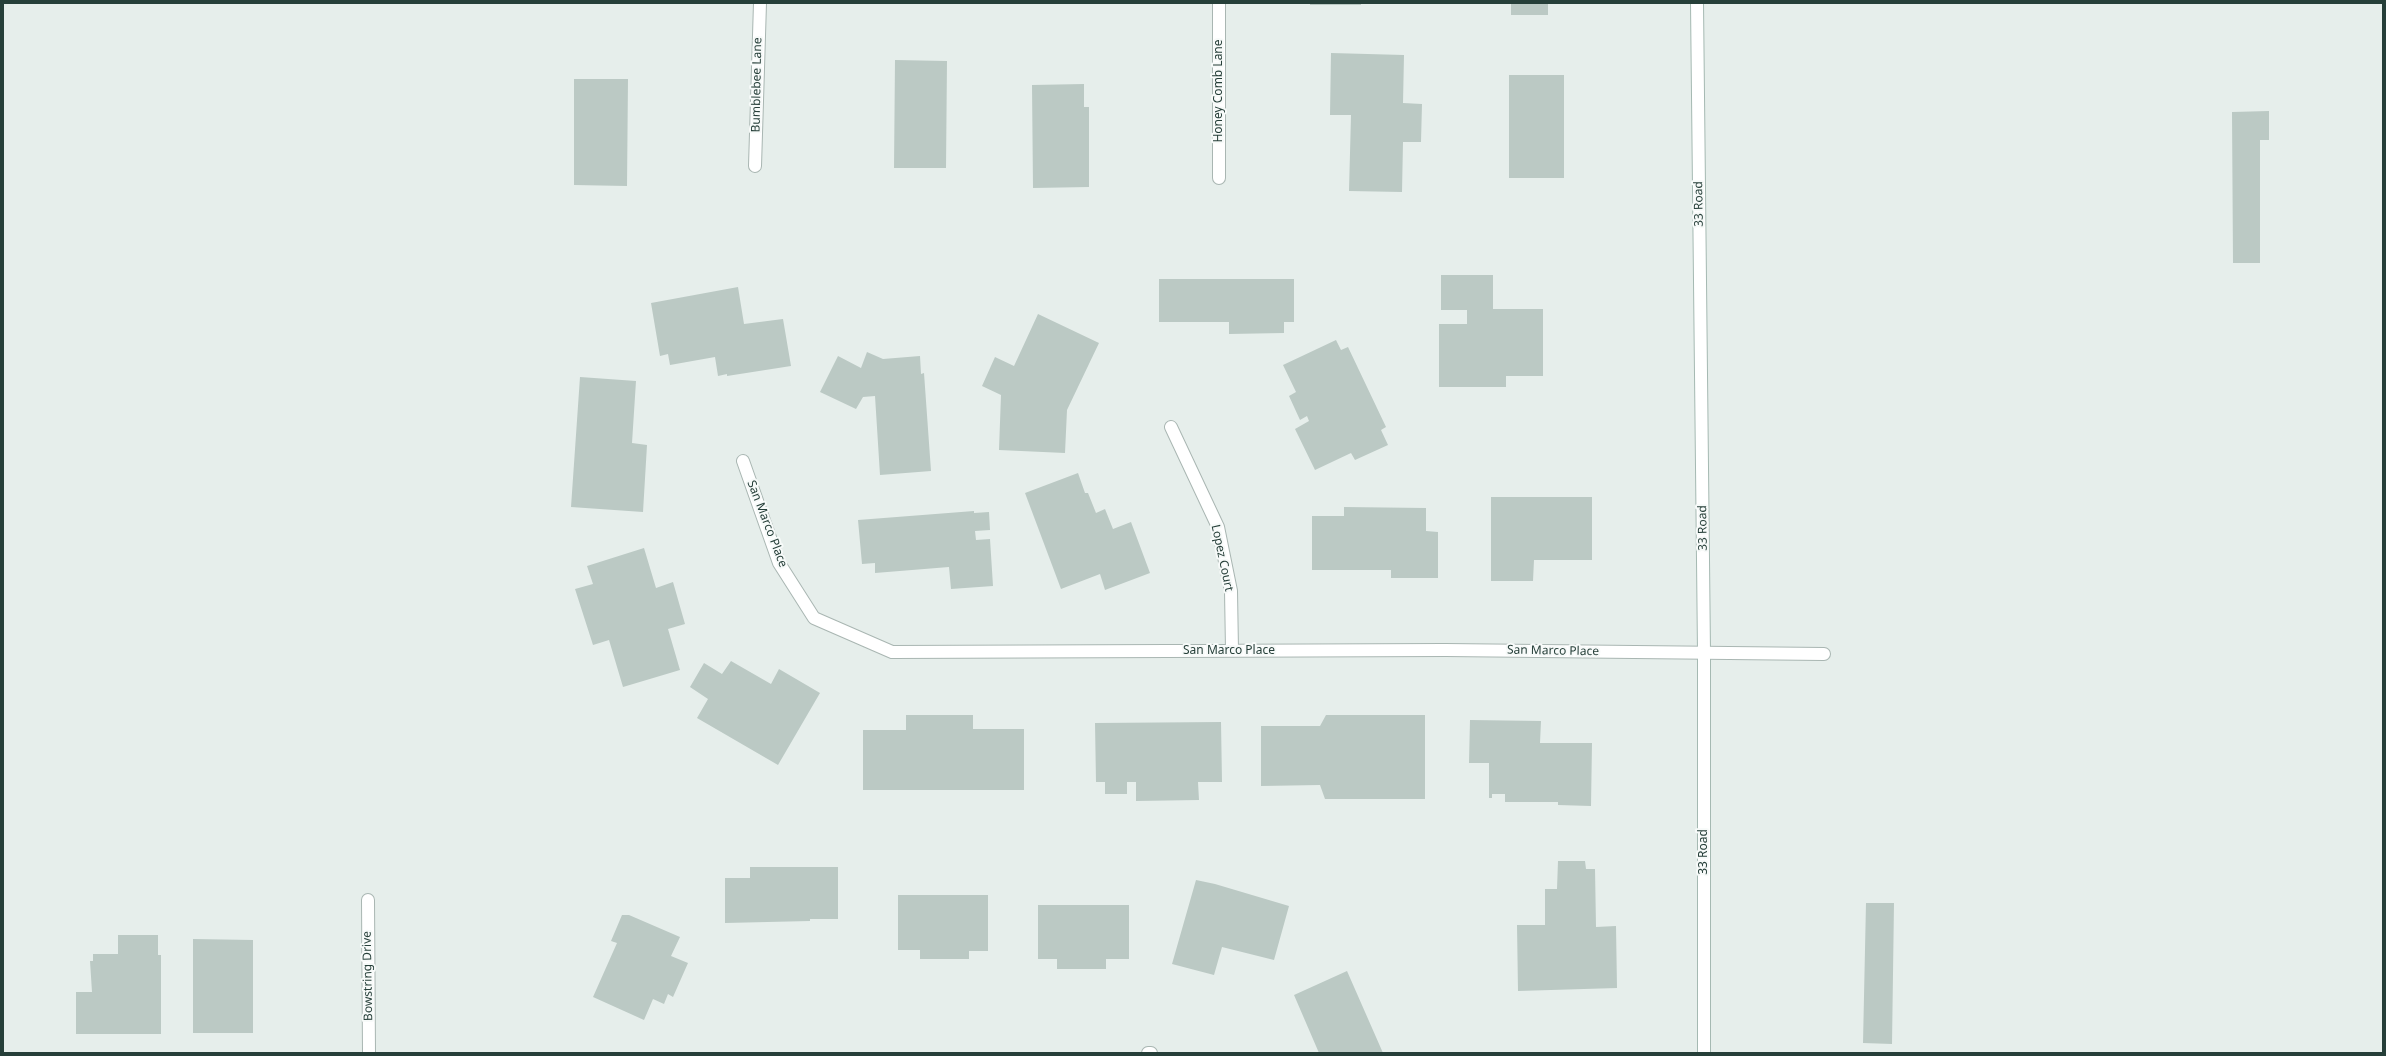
<!DOCTYPE html>
<style>
body{margin:0}
#map{position:relative;width:2386px;height:1056px;overflow:hidden;background:#e6eeeb;font-family:"Noto Sans",sans-serif}
canvas{display:block}
.frame{position:absolute;inset:0;border:4px solid #263f39;pointer-events:none}
</style>
<div id="map">
<canvas width="2386" height="1056"></canvas>
<div class="frame"></div>
</div>
<script>
const c = document.querySelector('canvas').getContext('2d');
c.lineJoin = 'round';
function fill(path, color) { c.fillStyle = color; c.fill(path, 'evenodd'); }
const shape = rows => new Path2D(rows.map(r => 'M' + r).join(''));
function trace(path, color, width, dash) { c.strokeStyle = color; c.lineWidth = width; c.lineCap = dash ? 'butt' : 'round'; c.setLineDash(dash || []); c.stroke(path); }
function drawText(font, color, halo, rows, align = 'center') {
  c.font = font + ' "Noto Sans",sans-serif'; c.lineWidth = 4; c.setLineDash([]); c.textBaseline = 'middle'; c.strokeStyle = halo; c.fillStyle = color; for (const [text, x, y, turn = 0] of rows) {
    c.save(); c.translate(x, y); c.rotate((+turn || 0) * Math.PI / 180); c.textAlign = isNaN(turn) ? turn : align; if (halo) c.strokeText(text, 0, 0); c.fillText(text, 0, 0); c.restore();
  }
}
fill(shape([
 [1310,3,1361,3,1361,5,1310,5],
 [1511,3,1548,3,1548,15,1511,15],
 [1331,53,1404,55,1403,103,1422,104,1421,142,1403,142,1402,192,1349,191,1351,115,1330,115],
 [895,60,947,61,946,168,894,168],
 [1509,75,1564,75,1564,178,1509,178],
 [574,79,628,79,627,186,574,185],
 [1084,84,1084,107,1089,107,1089,187,1033,188,1032,85],
 [2269,111,2269,140,2260,140,2260,263,2233,263,2232,112],
 [1441,275,1493,275,1493,309,1543,309,1543,376,1506,376,1506,387,1439,387,1439,324,1467,324,1467,310,1441,310],
 [1159,279,1294,279,1294,322,1284,322,1284,333,1229,334,1229,322,1159,322],
 [738,287,744,324,783,319,791,366,727,376,727,374,718,376,715,357,670,365,668,354,660,356,651,303],
 [1038,314,1099,343,1067,410,1065,453,999,450,1001,395,982,386,995,357,1014,366],
 [1336,340,1341,350,1348,347,1386,427,1381,430,1388,445,1355,460,1351,453,1315,470,1295,429,1309,421,1307,416,1300,420,1289,396,1296,392,1283,365],
 [867,352,883,359,920,356,921,374,924,373,931,471,880,475,875,396,863,397,856,409,820,392,838,356,861,368],
 [580,377,636,381,632,443,647,445,643,512,571,507],
 [1078,473,1085,493,1088,493,1096,513,1105,509,1113,529,1131,522,1150,573,1105,590,1100,574,1061,589,1025,493],
 [1491,497,1592,497,1592,560,1534,560,1533,581,1491,581],
 [1344,507,1426,508,1426,531,1438,532,1438,578,1391,578,1391,570,1312,570,1312,516,1344,516],
 [974,511,974,513,989,512,990,530,975,531,976,540,990,539,993,586,951,589,949,567,875,573,875,563,862,564,858,520],
 [644,548,656,588,673,582,685,624,668,629,680,670,623,687,609,640,593,645,575,589,593,584,587,566],
 [731,661,771,684,779,669,820,693,778,765,697,718,708,699,690,687,704,663,722,674],
 [906,715,973,715,973,729,1024,729,1024,790,863,790,863,730,906,730],
 [1326,715,1425,715,1425,799,1325,799,1320,785,1261,786,1261,726,1320,726],
 [1470,720,1541,721,1540,743,1592,743,1591,806,1558,805,1558,802,1505,802,1505,794,1492,794,1492,798,1489,798,1489,763,1469,763],
 [1221,722,1222,782,1198,782,1199,800,1136,801,1136,782,1127,782,1127,794,1105,794,1105,782,1096,782,1095,723],
 [1558,861,1585,861,1586,869,1595,869,1596,927,1616,926,1617,988,1518,991,1517,925,1545,925,1545,889,1557,889],
 [750,867,838,867,838,919,810,919,810,921,725,923,725,878,750,878],
 [1196,880,1215,884,1289,906,1274,960,1222,947,1214,975,1172,964],
 [898,895,988,895,988,951,969,951,969,959,920,959,920,950,898,950],
 [1866,903,1894,903,1892,1044,1863,1043],
 [1038,905,1129,905,1129,959,1106,959,1106,969,1057,969,1057,959,1038,959],
 [622,915,629,915,680,937,671,956,688,963,673,997,668,994,664,1004,653,999,644,1020,593,997,617,943,611,941],
 [118,935,158,935,158,955,161,955,161,1034,76,1034,76,992,92,992,90,961,93,961,93,954,118,954],
 [193,939,253,940,253,1033,193,1033],
 [1347,971,1383,1053,1319,1053,1294,995]
]), '#bbc9c4');
const minor = shape([
 [755,166,760,3],
 [1219,178,1219,3],
 [1171,427,1218,527,1231,591,1232,650],
 [743,461,779,563,814,618,892,652,1445,650,1824,654],
 [368,900,369,1053],
 [1148,1053,1151,1053]
]);
const secondary = shape([
 [1697,3,1704,652,1704,1053]
]);
trace(minor, '#a9b6b2', 14);
trace(secondary, '#a5b9b2', 14);
trace(minor, '#fff', 12);
trace(secondary, '#fff', 12);
drawText('12px', '#263f39', '#f7faf9', [
 ["Bumblebee Lane",757,85,-89],
 ["Honey Comb Lane",1219,91,-90],
 ["33 Road",1699,204,-91],
 ["San Marco Place",767,524,69],
 ["33 Road",1703,528,-91],
 ["Lopez Court",1222,558,78],
 ["San Marco Place",1229,651],
 ["San Marco Place",1553,651,1],
 ["33 Road",1704,852,-90],
 ["Bowstring Drive",368,976,-91]
]);
</script>
